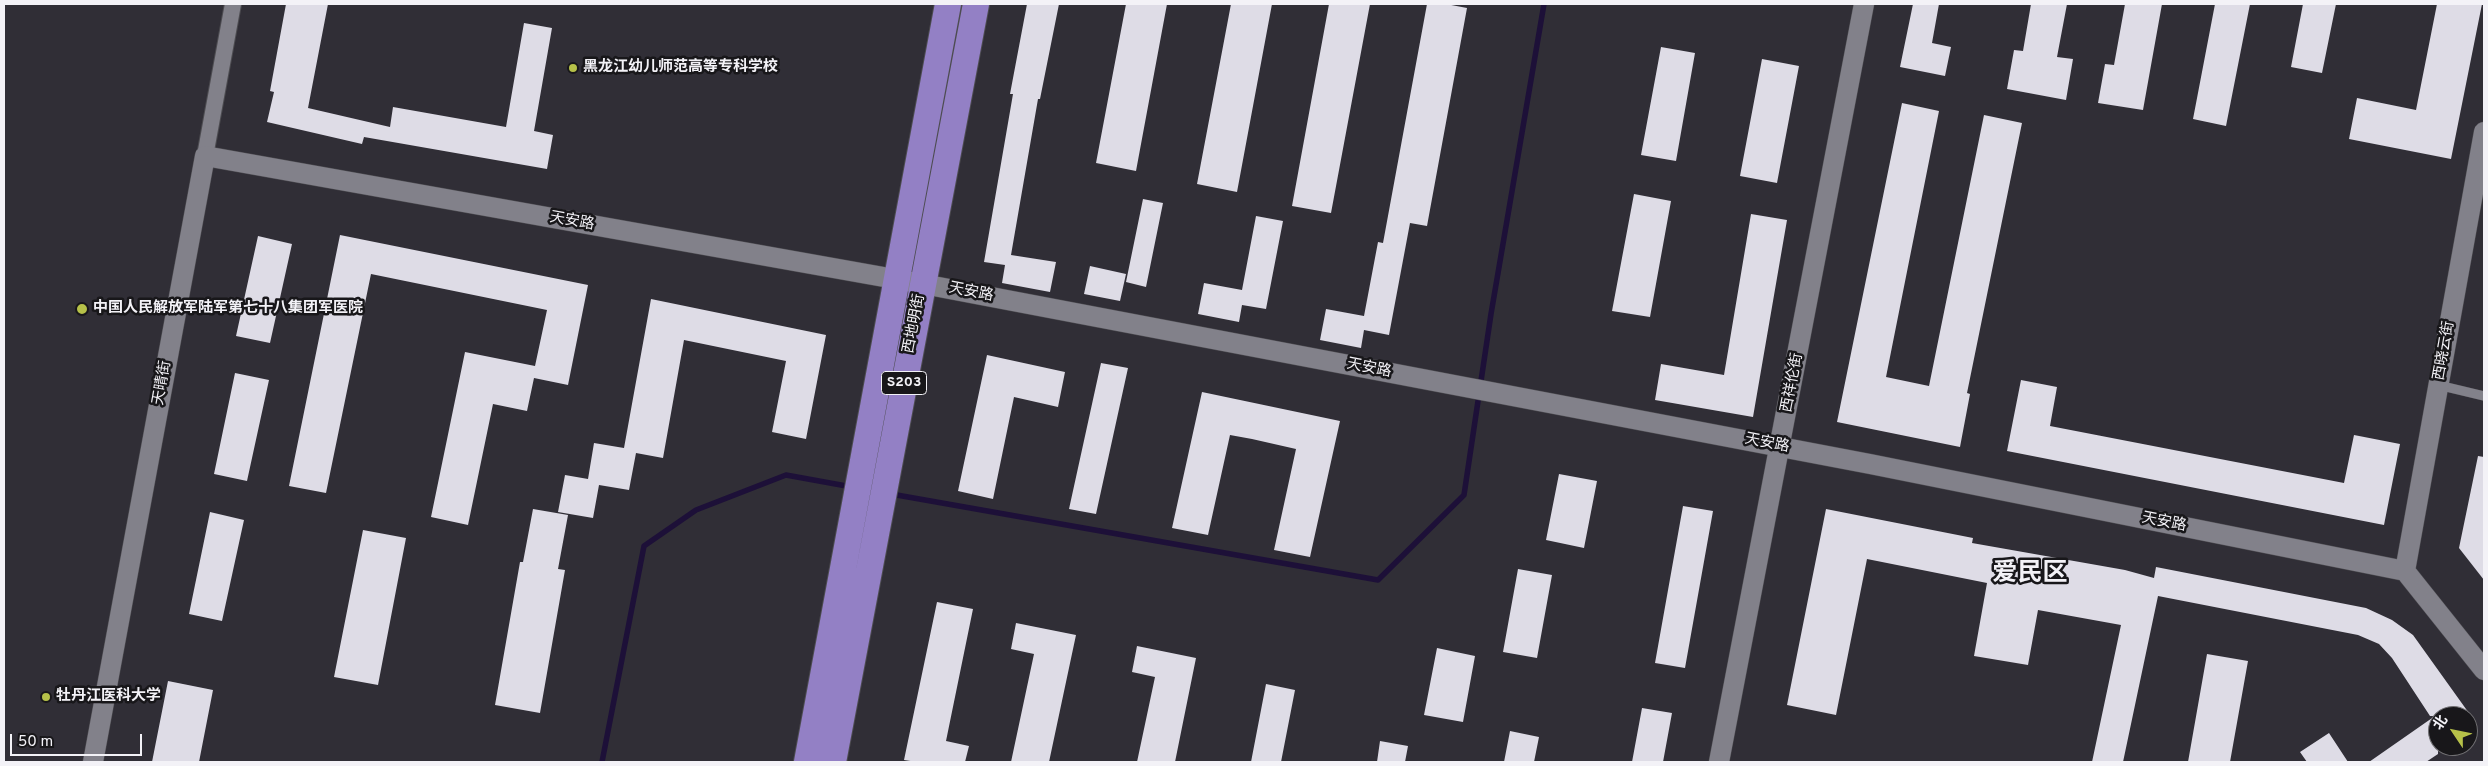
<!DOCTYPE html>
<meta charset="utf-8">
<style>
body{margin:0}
#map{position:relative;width:2488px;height:766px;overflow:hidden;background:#302e36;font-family:Overpass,"Noto Sans SC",sans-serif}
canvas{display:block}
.frame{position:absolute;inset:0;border:5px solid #f3f2f7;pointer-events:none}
.north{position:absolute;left:2428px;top:706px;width:50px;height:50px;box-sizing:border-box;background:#18171a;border:1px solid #706f72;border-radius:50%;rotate:304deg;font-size:14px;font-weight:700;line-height:20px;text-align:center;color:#f3f2f7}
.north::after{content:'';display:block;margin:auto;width:18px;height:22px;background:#b6c149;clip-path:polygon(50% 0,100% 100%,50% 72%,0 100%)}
.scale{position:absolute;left:10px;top:734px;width:132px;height:22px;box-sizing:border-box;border:2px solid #f3f2f7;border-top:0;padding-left:6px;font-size:15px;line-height:18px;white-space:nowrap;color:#f3f2f7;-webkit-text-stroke:4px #18171a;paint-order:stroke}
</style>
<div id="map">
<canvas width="2488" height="766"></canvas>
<div class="frame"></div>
<div class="north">北</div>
<div class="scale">50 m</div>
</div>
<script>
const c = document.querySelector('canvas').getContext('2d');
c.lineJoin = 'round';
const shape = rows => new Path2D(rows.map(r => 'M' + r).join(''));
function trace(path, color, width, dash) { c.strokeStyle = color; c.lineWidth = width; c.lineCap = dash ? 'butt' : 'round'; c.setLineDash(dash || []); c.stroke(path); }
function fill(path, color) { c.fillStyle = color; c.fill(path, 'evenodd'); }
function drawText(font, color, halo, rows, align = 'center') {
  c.font = font + ' Overpass,"Noto Sans SC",sans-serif'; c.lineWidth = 5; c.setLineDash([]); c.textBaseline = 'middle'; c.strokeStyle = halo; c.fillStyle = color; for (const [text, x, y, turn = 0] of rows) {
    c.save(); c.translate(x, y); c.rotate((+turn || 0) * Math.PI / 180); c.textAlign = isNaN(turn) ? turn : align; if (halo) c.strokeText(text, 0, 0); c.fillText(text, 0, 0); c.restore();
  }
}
trace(shape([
 [891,494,1378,580,1464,495,1491,314,1544,4],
 [602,762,644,546,696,510,786,475,852,487]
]), '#1d1038', 5.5);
fill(shape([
 [286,4,328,4,308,108,390,127,393,107,506,127,524,23,552,28,534,131,553,135,547,169,364,137,362,144,267,122,274,92,270,91],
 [1027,4,1059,4,1040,99,1038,99,1011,255,1056,262,1050,292,1002,283,1005,265,984,262,1013,94,1010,94],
 [1126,4,1167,4,1136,171,1096,163],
 [1231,4,1272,4,1237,192,1197,184],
 [1329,4,1370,4,1331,213,1292,206],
 [1427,4,1446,4,1467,8,1427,226,1410,223,1389,335,1364,330,1361,348,1320,340,1326,309,1364,316,1378,242,1383,243],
 [1913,4,1939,4,1932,43,1951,47,1945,76,1900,67],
 [2031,4,2067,4,2057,57,2073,59,2066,100,2007,89,2014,50,2023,51],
 [2125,4,2162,4,2143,110,2098,103,2105,64,2114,65],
 [2215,4,2250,4,2226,126,2193,119],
 [2303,4,2336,4,2322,73,2291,67],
 [2437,4,2482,4,2451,159,2349,139,2357,98,2416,110],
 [1661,47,1695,53,1676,161,1641,155],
 [1762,59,1799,66,1777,183,1740,176],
 [1902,103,1939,111,1886,377,1929,386,1984,115,2022,123,1967,393,1970,394,1960,447,1837,422],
 [1634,194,1671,201,1650,317,1612,311],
 [1143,199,1163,203,1146,287,1126,282],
 [1751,214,1787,220,1753,417,1655,400,1661,364,1724,375],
 [1256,216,1283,221,1266,309,1242,305,1239,322,1198,314,1204,283,1242,290],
 [340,235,588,285,568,385,534,378,527,411,493,404,468,525,431,517,465,352,535,366,547,310,371,274,326,493,289,486],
 [258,236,292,244,270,343,236,336],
 [1090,266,1126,274,1120,301,1084,294],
 [651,299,826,335,806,439,772,432,786,361,684,340,663,458,636,453,629,490,599,485,593,518,558,512,565,475,588,479,594,443,624,448],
 [987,355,1065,372,1058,407,1014,397,993,499,958,491],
 [1101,363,1128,368,1096,514,1069,509],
 [235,373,269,380,247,481,214,474],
 [2021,380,2057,387,2050,426,2344,483,2354,435,2400,444,2384,525,2007,451],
 [1202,392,1340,421,1310,557,1274,550,1296,449,1252,439,1230,435,1208,535,1172,528],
 [2478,456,2484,457,2484,580,2459,548],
 [1559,474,1597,481,1584,548,1546,540],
 [1683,506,1713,511,1685,668,1655,663],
 [533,509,568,515,558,569,565,570,540,713,495,705,520,562,523,562],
 [1826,509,1973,538,1972,543,2125,570,2154,578,2156,567,2366,608,2392,620,2413,635,2471,716,2438,716,2438,754,2426,762,2369,762,2435,716,2430,716,2392,658,2379,644,2358,635,2158,596,2123,762,2092,762,2121,625,2038,610,2028,665,1974,656,1987,583,1867,559,1836,715,1787,705],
 [210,512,244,520,222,621,189,614],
 [363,530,406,538,378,685,334,677],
 [1518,569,1552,575,1537,658,1503,652],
 [937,602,973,609,946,741,969,746,965,762,917,762,904,760],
 [1016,623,1076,635,1049,762,1011,762,1034,654,1011,649],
 [1137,646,1196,658,1175,762,1137,762,1155,677,1132,672],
 [1437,648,1475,656,1463,722,1424,715],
 [2207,654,2248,661,2230,762,2188,762],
 [168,681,213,690,199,762,152,762],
 [1266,684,1295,690,1281,762,1251,762],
 [1642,708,1672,713,1663,762,1632,762],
 [1510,731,1539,737,1534,762,1504,762],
 [2329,733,2348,762,2307,762,2300,752],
 [1380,741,1408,746,1405,762,1377,762]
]), '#dedce6');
const service = shape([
 [2438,385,2484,396]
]);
const minor = shape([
 [205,156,233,4]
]);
const tertiary = shape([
 [2405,571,2484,132],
 [93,762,205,156,923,284,1870,464,2405,571,2484,670],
 [1719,762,1864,4]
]);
const primary = shape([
 [807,762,948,4],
 [833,762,976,4]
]);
trace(service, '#4d4c51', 10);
trace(minor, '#4d4c51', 18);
trace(tertiary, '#4d4c51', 21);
trace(primary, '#4d4c51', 28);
trace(service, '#82818a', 9);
trace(minor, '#82818a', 16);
trace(tertiary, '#82818a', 20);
trace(primary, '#9380c5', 26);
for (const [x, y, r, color] of [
 [573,68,5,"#b6c149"],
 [82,309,6,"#b6c149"],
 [46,697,5,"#b6c149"]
]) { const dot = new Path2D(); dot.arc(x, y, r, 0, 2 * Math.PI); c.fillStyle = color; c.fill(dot); trace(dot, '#18171a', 2); }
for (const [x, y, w] of [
 [904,383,45]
]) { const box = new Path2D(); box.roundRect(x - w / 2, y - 11.5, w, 23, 4); c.fillStyle = '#18171a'; c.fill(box); trace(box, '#f3f2f7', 1); }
drawText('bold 14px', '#f3f2f7', null, [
 ["S203",904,383]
]);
drawText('bold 15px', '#f3f2f7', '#18171a', [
 ["黑龙江幼儿师范高等专科学校",583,68],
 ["中国人民解放军陆军第七十八集团军医院",93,309],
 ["牡丹江医科大学",56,697]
], 'left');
drawText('15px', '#f3f2f7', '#18171a', [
 ["天安路",572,222,10],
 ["天安路",971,293,11],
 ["西地明街",915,324,-79],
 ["西晓云街",2445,351,-80],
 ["天安路",1369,369,11],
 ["天晴街",163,383,-80],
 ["西祥伦街",1793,383,-79],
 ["天安路",1767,444,11],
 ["天安路",2164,523,11]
]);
drawText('bold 25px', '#f3f2f7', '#18171a', [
 ["爱民区",2030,575]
]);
</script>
